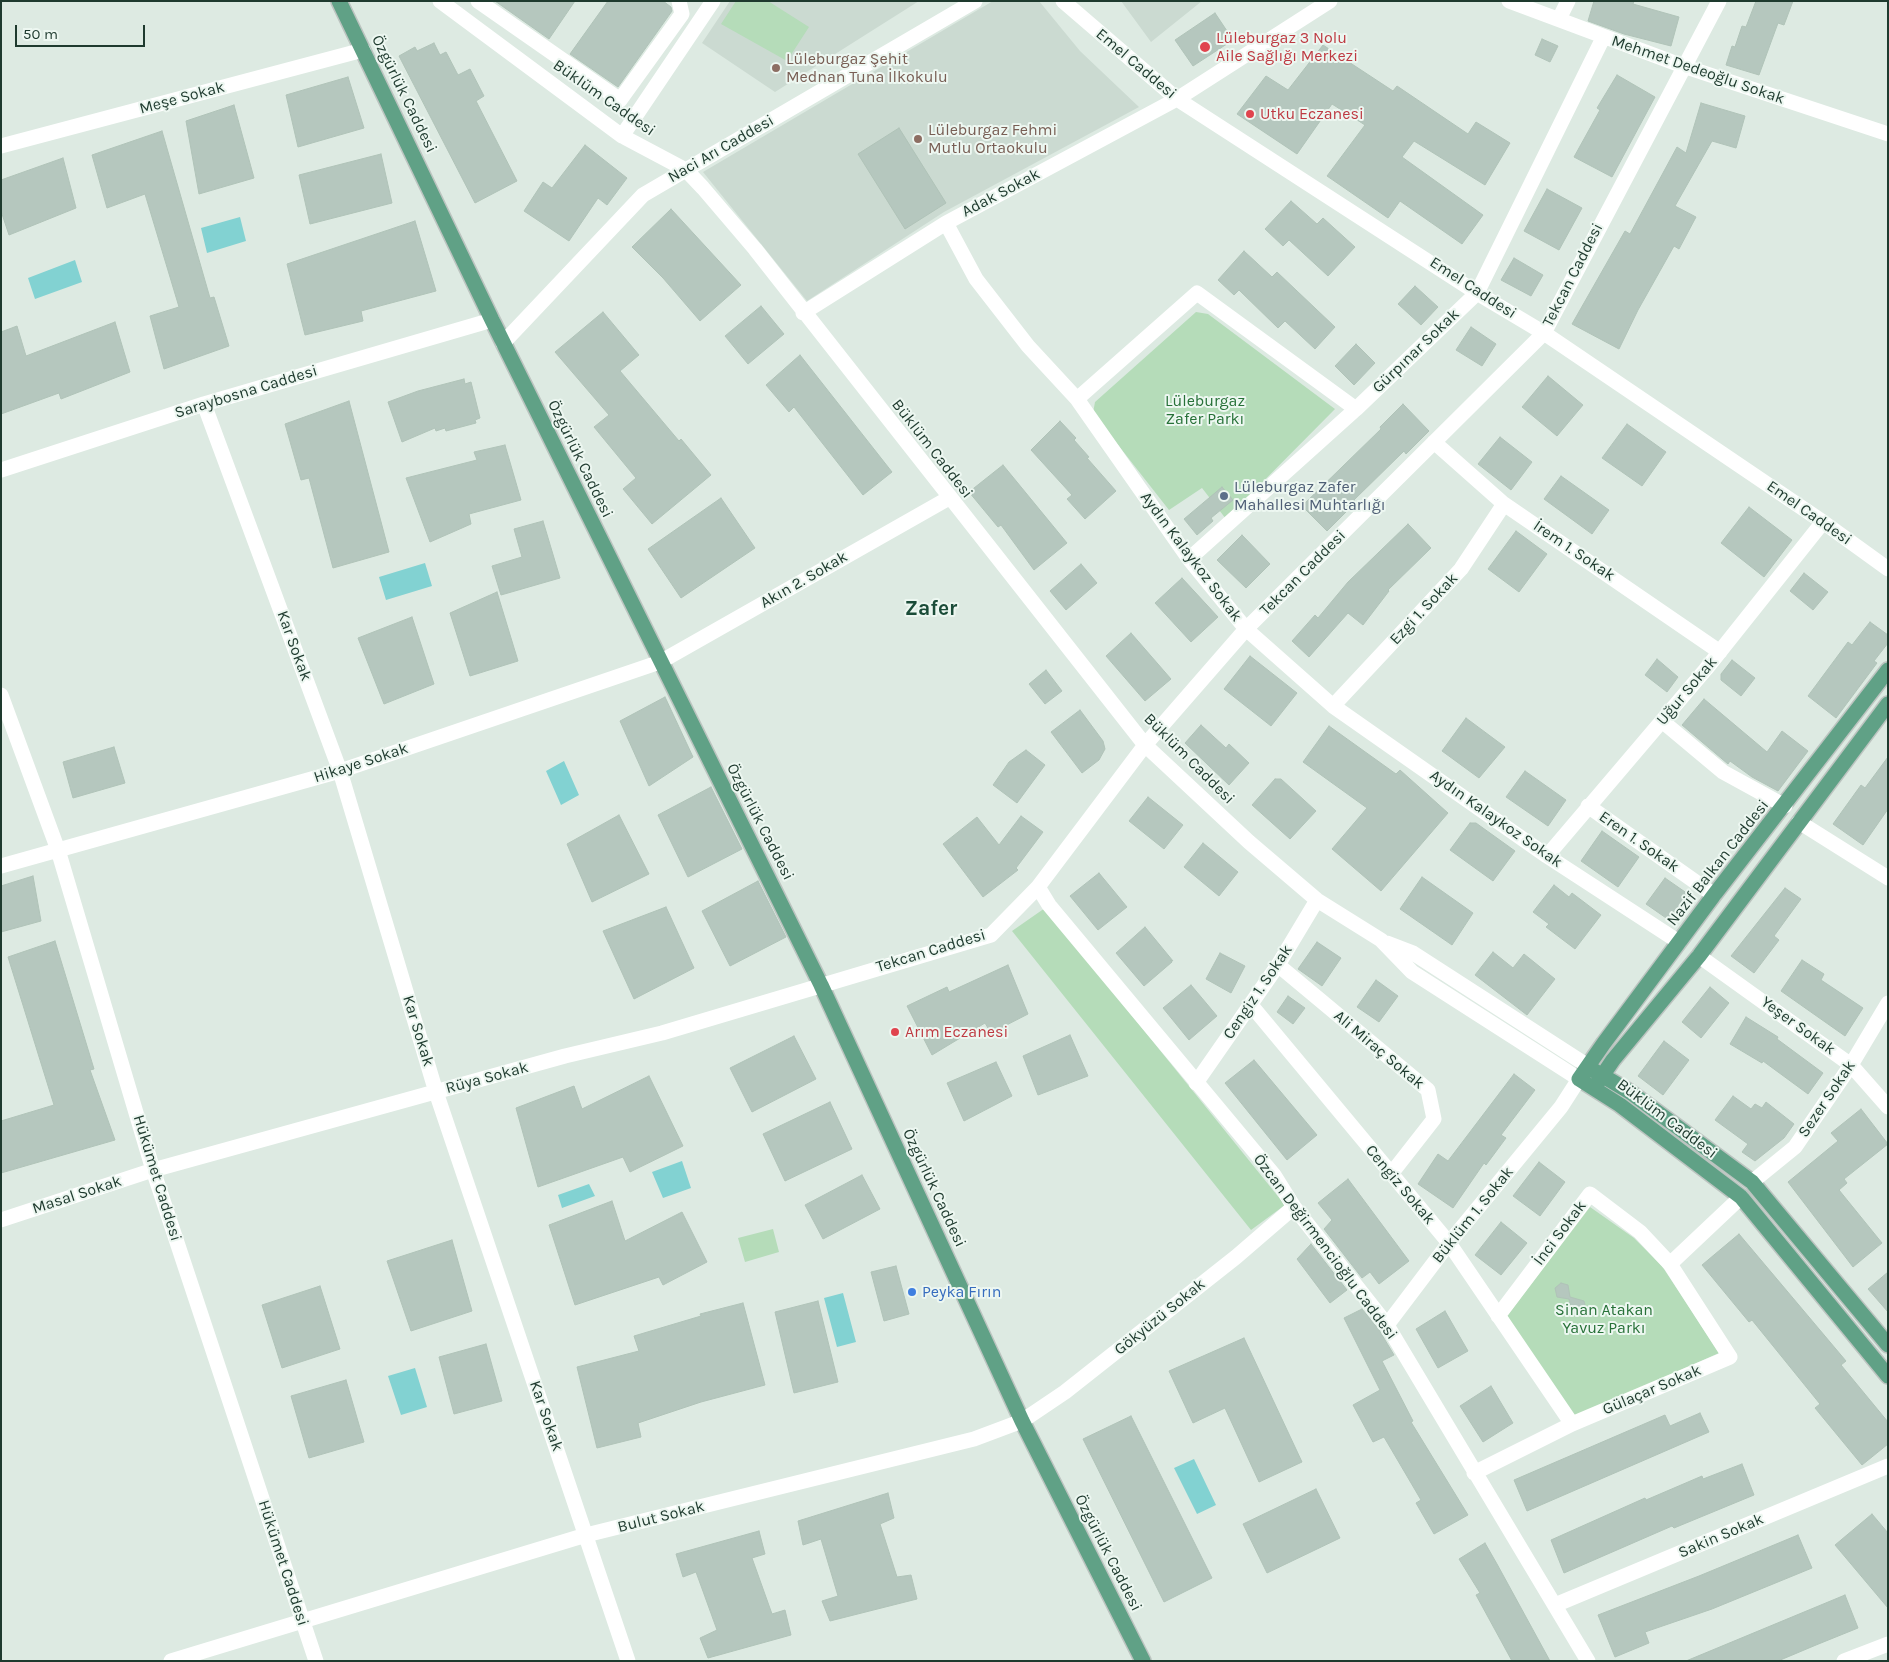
<!DOCTYPE html>
<meta charset="utf-8">
<style>
body{margin:0}
#map{position:relative;width:1889px;height:1662px;overflow:hidden;background:#ddeae2;font-family:Karla,sans-serif}
canvas{display:block}
.frame{position:absolute;inset:0;border:2px solid #1e3a2e;pointer-events:none}
.scale{position:absolute;left:15px;top:25px;width:130px;height:22px;box-sizing:border-box;border:2px solid #1e3a2e;border-top:0;padding-left:6px;font-size:15px;line-height:18px;white-space:nowrap;color:#1e3a2e;-webkit-text-stroke:4px #edf7f1;paint-order:stroke}
</style>
<div id="map">
<canvas width="1889" height="1662"></canvas>
<div class="frame"></div>
<div class="scale">50 m</div>
</div>
<script>
const c = document.querySelector('canvas').getContext('2d');
c.lineJoin = 'round';
function fill(path, color) { c.fillStyle = color; c.fill(path, 'evenodd'); }
const shape = rows => new Path2D(rows.map(r => 'M' + r).join(''));
function trace(path, color, width, dash) { c.strokeStyle = color; c.lineWidth = width; c.lineCap = dash ? 'butt' : 'round'; c.setLineDash(dash || []); c.stroke(path); }
function drawText(font, color, halo, rows, align = 'center') {
  c.font = font + ' Karla,sans-serif'; c.lineWidth = 4; c.setLineDash([]); c.textBaseline = 'middle'; c.strokeStyle = halo; c.fillStyle = color; for (const [text, x, y, turn = 0] of rows) {
    c.save(); c.translate(x, y); c.rotate((+turn || 0) * Math.PI / 180); c.textAlign = isNaN(turn) ? turn : align; if (halo) c.strokeText(text, 0, 0); c.fillText(text, 0, 0); c.restore();
  }
}
fill(shape([
 [730,1,919,1,775,92,702,43],
 [993,1,1039,1,1080,51,1139,107,944,212,807,301,703,172],
 [1121,1,1202,1,1151,42]
]), '#cbdad1');
fill(shape([
 [736,1,768,1,809,27,787,61,721,24],
 [1196,312,1208,314,1335,409,1226,519,1202,488,1169,510,1093,413,1095,402],
 [1045,908,1285,1205,1251,1230,1012,931],
 [1590,1207,1634,1238,1662,1266,1719,1353,1575,1417,1507,1316],
 [773,1229,779,1252,745,1262,738,1238]
]), '#b5dcb9');
fill(shape([
 [240,217,246,241,207,253,201,228],
 [75,260,82,282,35,299,28,278],
 [425,563,432,586,386,600,379,577],
 [564,761,579,795,561,805,546,771],
 [682,1161,691,1188,663,1198,652,1172],
 [589,1184,595,1196,562,1208,558,1195],
 [843,1293,856,1342,837,1347,824,1298],
 [415,1368,427,1407,401,1415,388,1376],
 [1194,1459,1216,1505,1197,1514,1174,1468]
]), '#82d2d2');
const building = shape([
 [495,1,575,1,549,39,495,1],
 [608,1,663,1,671,7,672,11,618,87,570,54,608,1],
 [1594,1,1634,1,1633,4,1679,17,1671,46,1624,34,1588,21,1594,1],
 [1756,1,1793,1,1784,25,1778,23,1759,75,1726,65,1732,46,1735,47,1742,26,1746,27,1756,1],
 [1215,13,1233,40,1193,66,1175,40,1215,13],
 [1542,39,1558,46,1550,62,1535,55,1542,39],
 [434,43,440,55,446,52,458,75,470,69,484,96,476,101,517,181,475,203,399,56,415,47,417,51,434,43],
 [1323,45,1393,91,1397,86,1468,134,1476,122,1510,143,1485,185,1414,141,1402,157,1483,215,1462,244,1400,201,1388,218,1327,176,1365,125,1332,104,1297,154,1237,114,1266,76,1288,90,1323,45],
 [1617,75,1655,97,1612,177,1574,157,1600,110,1597,108,1617,75],
 [348,77,364,128,298,147,286,95,348,77],
 [1701,103,1745,116,1736,148,1712,141,1675,206,1696,217,1679,249,1674,246,1638,310,1619,349,1572,324,1625,231,1630,234,1677,147,1686,153,1701,103],
 [234,105,254,178,199,194,186,121,234,105],
 [899,128,946,203,905,229,858,154,899,128],
 [162,131,210,298,214,297,229,346,164,369,150,316,179,307,145,194,107,208,92,155,162,131],
 [585,145,627,178,607,205,598,198,569,241,524,211,543,182,552,188,585,145],
 [381,154,392,203,310,224,299,175,381,154],
 [63,158,76,208,9,235,1,211,1,180,63,158],
 [1547,189,1582,208,1559,250,1524,231,1547,189],
 [1291,201,1317,224,1323,218,1355,247,1328,276,1289,240,1283,246,1265,229,1291,201],
 [671,209,741,285,700,321,663,278,632,247,671,209],
 [415,221,436,291,361,311,363,321,305,335,287,264,415,221],
 [1244,251,1272,277,1277,272,1335,327,1315,349,1285,321,1278,328,1239,290,1234,295,1218,280,1244,251],
 [1514,258,1543,275,1531,296,1501,280,1514,258],
 [1415,286,1438,307,1421,325,1398,304,1415,286],
 [761,306,784,334,748,364,725,336,761,306],
 [603,312,639,355,620,371,679,441,681,439,711,475,652,524,623,489,636,478,594,427,609,415,555,352,603,312],
 [115,322,130,372,61,399,59,393,1,414,1,332,17,326,26,356,115,322],
 [1471,327,1496,344,1482,366,1456,350,1471,327],
 [1356,344,1375,363,1354,385,1335,366,1356,344],
 [800,355,892,472,863,495,794,407,789,412,766,385,800,355],
 [1548,376,1583,405,1557,436,1522,407,1548,376],
 [464,379,465,384,471,382,480,418,475,420,476,423,446,431,445,428,436,431,435,428,402,442,388,402,418,391,464,379],
 [349,401,389,552,333,568,309,478,301,480,285,424,349,401],
 [1403,404,1429,431,1406,454,1404,451,1354,500,1356,502,1327,531,1302,506,1381,429,1380,427,1403,404],
 [1060,421,1076,438,1074,440,1089,457,1087,458,1116,491,1085,519,1067,499,1072,495,1031,450,1060,421],
 [1627,424,1666,452,1642,486,1602,458,1627,424],
 [1500,437,1532,462,1511,490,1478,464,1500,437],
 [505,445,521,500,469,514,471,524,430,542,406,478,477,460,474,452,505,445],
 [1003,465,1067,543,1034,570,1001,525,998,527,969,492,1003,465],
 [1561,476,1609,510,1592,534,1544,499,1561,476],
 [1222,487,1233,500,1211,518,1213,521,1197,535,1184,519,1222,487],
 [721,498,755,548,681,598,648,549,721,498],
 [1749,507,1792,540,1764,577,1721,543,1749,507],
 [543,521,560,578,501,595,492,566,522,557,514,529,543,521],
 [1408,524,1431,548,1388,590,1389,591,1363,625,1348,613,1309,657,1292,641,1315,615,1318,618,1348,582,1408,524],
 [1516,531,1547,554,1519,592,1488,569,1516,531],
 [1242,535,1270,564,1246,588,1217,560,1242,535],
 [1081,564,1097,583,1066,610,1050,591,1081,564],
 [1804,573,1828,592,1813,610,1790,591,1804,573],
 [1182,578,1218,617,1191,642,1155,603,1182,578],
 [497,592,518,661,470,676,450,613,497,592],
 [412,617,434,684,384,704,358,638,412,617],
 [1870,622,1888,635,1888,643,1874,661,1877,663,1836,718,1808,696,1848,642,1852,645,1870,622],
 [1131,633,1171,679,1145,701,1106,656,1131,633],
 [1250,656,1297,693,1271,726,1224,689,1250,656],
 [1657,659,1678,677,1667,692,1645,675,1657,659],
 [1732,660,1755,678,1741,696,1721,680,1721,674,1732,660],
 [1046,670,1062,691,1045,704,1029,684,1046,670],
 [665,697,693,757,649,786,620,721,665,697],
 [1704,699,1767,752,1782,731,1808,751,1778,791,1752,777,1730,761,1728,764,1682,725,1704,699],
 [1080,710,1103,741,1105,749,1099,760,1082,773,1051,732,1080,710],
 [1466,718,1505,747,1479,778,1442,751,1466,718],
 [1201,725,1226,748,1229,744,1249,763,1229,785,1185,743,1201,725],
 [1329,726,1396,774,1400,770,1448,813,1381,891,1332,849,1367,808,1303,762,1329,726],
 [114,747,125,783,73,798,63,762,114,747],
 [1026,750,1045,765,1017,803,993,785,1009,762,1026,750],
 [1888,757,1888,809,1863,845,1833,824,1861,785,1865,788,1888,757],
 [1525,771,1566,800,1548,826,1506,797,1525,771],
 [1275,779,1281,779,1316,811,1290,839,1252,805,1275,779],
 [711,787,742,849,688,877,658,815,711,787],
 [1148,797,1183,825,1164,849,1129,821,1148,797],
 [619,815,649,874,592,902,567,844,619,815],
 [1021,816,1043,832,1016,868,1018,870,983,897,943,844,977,817,999,845,1021,816],
 [1470,823,1476,823,1515,851,1493,881,1450,850,1470,823],
 [1602,831,1639,857,1618,887,1581,861,1602,831],
 [1203,843,1238,872,1219,896,1184,867,1203,843],
 [1099,873,1127,907,1098,930,1070,896,1099,873],
 [33,876,41,921,1,932,1,886,33,876],
 [1422,877,1473,913,1452,945,1400,909,1422,877],
 [1665,878,1688,894,1669,920,1646,904,1665,878],
 [758,881,786,937,730,966,702,911,758,881],
 [1554,885,1569,897,1572,893,1601,915,1575,949,1546,927,1549,924,1533,912,1554,885],
 [1785,888,1801,899,1774,936,1779,940,1754,973,1731,956,1785,888],
 [666,907,694,968,634,999,603,931,666,907],
 [1145,927,1173,961,1170,960,1172,962,1144,986,1116,953,1145,927],
 [55,941,94,1069,90,1070,115,1140,1,1173,1,1121,54,1105,8,957,55,941],
 [1317,942,1341,958,1322,986,1298,969,1317,942],
 [1493,952,1513,968,1524,954,1555,979,1527,1015,1475,975,1493,952],
 [1220,953,1245,966,1231,993,1206,979,1220,953],
 [1802,960,1824,974,1821,980,1863,1008,1845,1036,1781,991,1802,960],
 [1008,965,1028,1014,991,1033,985,1023,932,1055,907,1006,947,987,949,992,1008,965],
 [1376,980,1398,996,1379,1022,1357,1007,1376,980],
 [1191,985,1217,1016,1189,1040,1163,1008,1191,985],
 [1710,987,1729,1003,1701,1038,1682,1022,1710,987],
 [1288,996,1305,1008,1293,1024,1277,1012,1288,996],
 [1746,1017,1778,1037,1777,1039,1823,1073,1808,1094,1763,1061,1762,1063,1730,1044,1746,1017],
 [1070,1035,1088,1076,1038,1095,1023,1056,1070,1035],
 [794,1036,816,1079,752,1112,730,1068,794,1036],
 [1664,1041,1689,1060,1663,1095,1638,1076,1664,1041],
 [1254,1060,1317,1135,1287,1160,1225,1083,1254,1060],
 [996,1062,1012,1096,964,1121,947,1083,996,1062],
 [1514,1074,1535,1090,1501,1135,1506,1138,1486,1165,1484,1163,1453,1208,1418,1184,1438,1154,1448,1161,1514,1074],
 [649,1076,683,1146,630,1172,623,1157,538,1187,516,1108,574,1086,582,1109,649,1076],
 [1733,1096,1751,1109,1755,1104,1762,1108,1766,1102,1794,1124,1784,1138,1755,1161,1742,1152,1748,1144,1715,1120,1733,1096],
 [830,1102,852,1149,785,1181,763,1134,830,1102],
 [1861,1109,1888,1144,1844,1179,1847,1183,1839,1190,1882,1243,1853,1267,1788,1182,1838,1141,1831,1133,1861,1109],
 [1539,1162,1565,1182,1540,1216,1513,1196,1539,1162],
 [862,1175,880,1209,823,1239,805,1205,862,1175],
 [1348,1179,1409,1261,1379,1284,1370,1272,1362,1278,1324,1229,1332,1220,1318,1203,1348,1179],
 [612,1201,625,1241,682,1212,707,1262,663,1285,659,1277,575,1305,549,1225,612,1201],
 [1501,1222,1527,1243,1501,1275,1475,1255,1501,1222],
 [1739,1234,1846,1361,1841,1365,1888,1422,1888,1444,1862,1465,1815,1408,1820,1404,1752,1320,1749,1322,1702,1265,1739,1234],
 [452,1240,472,1311,411,1331,387,1261,452,1240],
 [1311,1244,1347,1290,1330,1303,1297,1259,1311,1244],
 [896,1266,909,1314,884,1321,871,1272,896,1266],
 [1888,1272,1888,1312,1868,1289,1888,1272],
 [1561,1283,1568,1285,1570,1297,1584,1301,1586,1309,1580,1315,1572,1313,1569,1299,1557,1297,1555,1288,1561,1283],
 [320,1286,340,1349,282,1368,262,1305,320,1286],
 [818,1301,838,1382,794,1393,775,1312,818,1301],
 [743,1303,765,1385,701,1402,638,1423,641,1437,597,1448,577,1367,639,1351,634,1336,701,1316,700,1314,743,1303],
 [1362,1309,1379,1330,1394,1355,1382,1361,1413,1421,1411,1422,1468,1515,1434,1534,1416,1503,1421,1500,1384,1437,1373,1442,1353,1405,1380,1390,1344,1318,1362,1309],
 [1445,1311,1468,1351,1438,1368,1416,1329,1445,1311],
 [1244,1338,1302,1462,1259,1482,1225,1408,1193,1423,1169,1371,1244,1338],
 [486,1344,502,1401,454,1414,439,1357,486,1344],
 [346,1380,364,1442,309,1458,291,1396,346,1380],
 [1491,1386,1513,1423,1483,1442,1460,1406,1491,1386],
 [1700,1413,1709,1432,1527,1511,1514,1480,1665,1415,1670,1426,1700,1413],
 [1131,1416,1212,1578,1164,1602,1083,1439,1131,1416],
 [1742,1464,1754,1495,1674,1528,1672,1526,1564,1573,1551,1540,1645,1498,1646,1500,1702,1476,1703,1479,1742,1464],
 [1316,1489,1340,1538,1267,1573,1243,1524,1316,1489],
 [888,1493,894,1518,880,1524,897,1577,911,1575,917,1599,830,1621,822,1601,838,1596,821,1539,803,1545,798,1521,888,1493],
 [1872,1514,1888,1533,1888,1608,1835,1545,1872,1514],
 [759,1531,765,1554,752,1558,772,1614,785,1610,791,1635,708,1658,700,1638,717,1630,696,1572,683,1577,676,1554,759,1531],
 [1798,1535,1812,1568,1712,1609,1645,1632,1649,1643,1615,1657,1598,1615,1699,1576,1798,1535],
 [1485,1543,1497,1564,1550,1661,1512,1661,1476,1595,1480,1593,1459,1559,1485,1543],
 [1845,1595,1858,1628,1816,1645,1778,1661,1686,1661,1845,1595]
]);
fill(building, '#b5c7be');
trace(building, '#b0c3b8', 1);
const major = shape([
 [339,1,492,320,821,985,1022,1421,1143,1661],
 [1888,670,1714,895,1604,1043,1579,1079,1620,1105,1741,1197,1888,1376],
 [1593,1070,1630,1092,1752,1182,1888,1345],
 [1594,1088,1613,1060,1699,956,1888,704]
]);
trace(major, '#bcc4c0', 18);
trace(shape([
 [440,1,622,136,686,170,703,188,755,249,1145,745,1249,842,1317,900,1381,940,1412,972,1579,1079,1561,1107,1449,1243,1387,1325],
 [478,1,620,100,682,14,679,1],
 [1063,1,1177,99,1477,293,1544,333,1823,522,1888,569],
 [1509,1,1683,66,1888,134],
 [1559,19,1568,1],
 [622,136,713,1],
 [1,146,363,50],
 [946,223,976,279,1028,346,1077,399,1189,559,1246,629,1333,706,1547,856,1679,942],
 [803,313,946,223,1177,99,1330,1],
 [503,343,643,195,975,1],
 [1077,399,1197,293,1356,409],
 [204,404,340,771,436,1092,628,1661],
 [1434,442,1504,504,1720,652],
 [1,470,204,404,492,320],
 [1189,559,1356,409,1477,293,1603,38],
 [1,695,58,850,153,1170,316,1661],
 [1333,706,1461,569,1504,504],
 [1662,721,1723,772,1785,806],
 [1588,806,1714,895],
 [1799,822,1888,878],
 [1547,856,1706,669,1823,522],
 [1,866,340,771,660,662,949,498],
 [1038,887,1049,905,1274,1175,1294,1207,1387,1325,1588,1661],
 [1387,943,1413,953,1588,1066],
 [1699,956,1851,1065,1888,1107],
 [1278,965,1428,1090,1434,1119,1391,1174],
 [1251,1005,1449,1243,1572,1424],
 [1196,1083,1278,965,1317,900],
 [1752,1182,1795,1147,1851,1065,1888,1003],
 [1,1220,153,1170,565,1056,662,1033,991,935,1038,887,1145,745,1246,629,1544,333,1719,1],
 [1498,1316,1590,1194,1640,1232,1670,1264,1741,1197],
 [1474,1473,1572,1424,1730,1357,1670,1264],
 [1555,1605,1888,1466],
 [171,1661,586,1535,974,1439,1022,1421,1065,1392,1236,1257,1294,1207],
 [1844,1661,1888,1644]
]), '#fff', 15);
trace(major, '#60a186', 15);
for (const [x, y, r, color] of [
 [1205,47,6,"#e0444e"],
 [776,68,5,"#8d6e63"],
 [1250,114,5,"#e0444e"],
 [918,139,5,"#8d6e63"],
 [1224,496,5,"#5c6f8a"],
 [895,1032,5,"#e0444e"],
 [912,1292,5,"#3f7fe0"]
]) { const dot = new Path2D(); dot.arc(x, y, r, 0, 2 * Math.PI); c.fillStyle = color; c.fill(dot); trace(dot, '#edf7f1', 2); }
drawText('16px', '#be3a42', '#edf7f1', [
 ["Lüleburgaz 3 Nolu",1216,38],
 ["Aile Sağlığı Merkezi",1216,56],
 ["Utku Eczanesi",1260,114],
 ["Arım Eczanesi",905,1032]
], 'left');
drawText('16px', '#785e54', '#edf7f1', [
 ["Lüleburgaz Şehit",786,59],
 ["Mednan Tuna İlkokulu",786,77],
 ["Lüleburgaz Fehmi",928,130],
 ["Mutlu Ortaokulu",928,148]
], 'left');
drawText('16px', '#1e3a2e', '#edf7f1', [
 ["Emel Caddesi",1136,64,40],
 ["Mehmet Dedeoğlu Sokak",1698,70,19],
 ["Özgürlük Caddesi",404,94,64],
 ["Meşe Sokak",182,98,-15],
 ["Büklüm Caddesi",604,98,35],
 ["Naci Arı Caddesi",721,149,-30],
 ["Adak Sokak",1001,193,-28],
 ["Tekcan Caddesi",1573,275,-63],
 ["Emel Caddesi",1473,288,33],
 ["Gürpınar Sokak",1416,351,-44],
 ["Saraybosna Caddesi",246,392,-17],
 ["Büklüm Caddesi",932,449,52],
 ["Özgürlük Caddesi",580,459,64],
 ["Emel Caddesi",1809,513,35],
 ["İrem 1. Sokak",1574,551,34],
 ["Aydın Kalaykoz Sokak",1191,557,53],
 ["Tekcan Caddesi",1303,573,-45],
 ["Akın 2. Sokak",804,580,-30],
 ["Ezgi 1. Sokak",1424,609,-47],
 ["Kar Sokak",294,646,70],
 ["Uğur Sokak",1687,691,-50],
 ["Büklüm Caddesi",1189,759,45],
 ["Hikaye Sokak",361,763,-18],
 ["Aydın Kalaykoz Sokak",1496,819,35],
 ["Özgürlük Caddesi",760,822,63],
 ["Eren 1. Sokak",1639,842,35],
 ["Nazif Balkan Caddesi",1718,863,-52],
 ["Tekcan Caddesi",931,951,-17],
 ["Cengiz 1. Sokak",1258,992,-56],
 ["Yeşer Sokak",1798,1026,36],
 ["Kar Sokak",418,1031,73],
 ["Ali Miraç Sokak",1379,1050,40],
 ["Rüya Sokak",487,1078,-15],
 ["Sezer Sokak",1827,1099,-56],
 ["Büklüm Caddesi",1667,1119,37],
 ["Hükümet Caddesi",157,1178,73],
 ["Cengiz Sokak",1400,1185,50],
 ["Özgürlük Caddesi",934,1188,65],
 ["Masal Sokak",77,1195,-18],
 ["Büklüm 1. Sokak",1473,1215,-51],
 ["İnci Sokak",1560,1233,-53],
 ["Özcan Değirmencioğlu Caddesi",1325,1247,53],
 ["Gökyüzü Sokak",1160,1317,-39],
 ["Gülaçar Sokak",1652,1390,-23],
 ["Kar Sokak",546,1416,71],
 ["Bulut Sokak",661,1517,-14],
 ["Sakin Sokak",1721,1536,-23],
 ["Özgürlük Caddesi",1108,1553,63],
 ["Hükümet Caddesi",283,1563,72]
]);
drawText('16px', '#277138', '#edf7f1', [
 ["Lüleburgaz",1205,401],
 ["Zafer Parkı",1205,419],
 ["Sinan Atakan",1604,1310],
 ["Yavuz Parkı",1604,1328]
]);
drawText('16px', '#4e5e75', '#edf7f1', [
 ["Lüleburgaz Zafer",1234,487],
 ["Mahallesi Muhtarlığı",1234,505]
], 'left');
drawText('16px', '#366cbe', '#edf7f1', [
 ["Peyka Fırın",922,1292]
], 'left');
drawText('bold 21px', '#1a4c38', '#edf7f1', [
 ["Zafer",931,609]
]);
</script>
